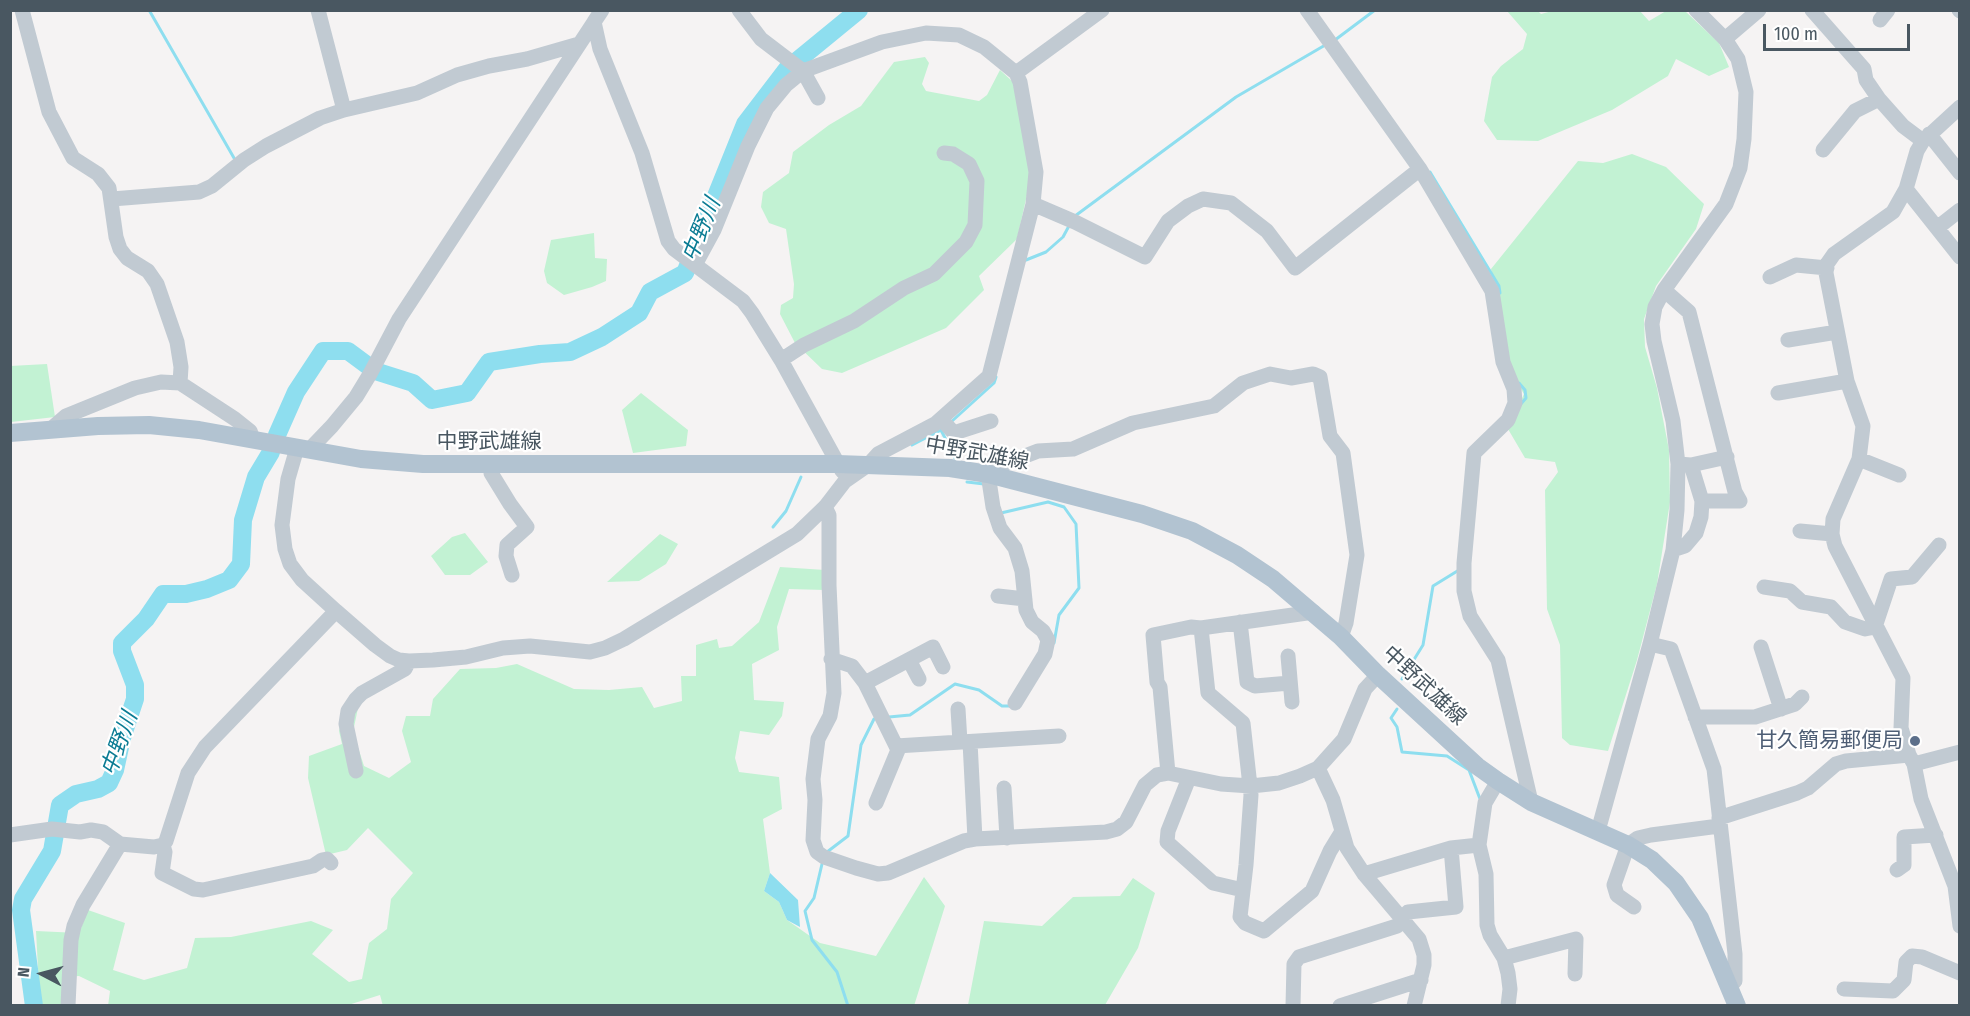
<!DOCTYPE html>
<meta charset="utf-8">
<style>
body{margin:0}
#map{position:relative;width:1970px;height:1016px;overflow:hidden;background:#f5f3f3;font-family:"Fira Sans Condensed",sans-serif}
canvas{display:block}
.frame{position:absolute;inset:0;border:12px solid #495761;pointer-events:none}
.north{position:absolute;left:12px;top:944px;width:60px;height:60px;-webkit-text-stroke:4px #fff;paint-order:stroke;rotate:276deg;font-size:16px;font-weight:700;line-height:24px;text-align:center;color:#495761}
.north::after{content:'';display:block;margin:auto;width:21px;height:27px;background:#495761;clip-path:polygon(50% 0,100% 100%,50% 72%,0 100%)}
.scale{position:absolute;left:1763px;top:24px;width:147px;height:27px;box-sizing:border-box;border:3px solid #495761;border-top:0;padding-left:8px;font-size:18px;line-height:21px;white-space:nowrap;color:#495761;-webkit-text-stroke:4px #fff;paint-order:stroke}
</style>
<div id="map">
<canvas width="1970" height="1016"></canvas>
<div class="frame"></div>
<div class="north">N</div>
<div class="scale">100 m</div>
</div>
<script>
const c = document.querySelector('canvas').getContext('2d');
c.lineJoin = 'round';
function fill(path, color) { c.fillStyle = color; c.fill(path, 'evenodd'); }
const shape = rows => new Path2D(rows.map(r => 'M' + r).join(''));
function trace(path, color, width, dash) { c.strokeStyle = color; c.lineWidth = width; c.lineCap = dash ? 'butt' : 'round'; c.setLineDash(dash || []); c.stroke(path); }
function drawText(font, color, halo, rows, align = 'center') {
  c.font = font + ' "Fira Sans Condensed","Noto Sans JP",sans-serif'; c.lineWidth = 4.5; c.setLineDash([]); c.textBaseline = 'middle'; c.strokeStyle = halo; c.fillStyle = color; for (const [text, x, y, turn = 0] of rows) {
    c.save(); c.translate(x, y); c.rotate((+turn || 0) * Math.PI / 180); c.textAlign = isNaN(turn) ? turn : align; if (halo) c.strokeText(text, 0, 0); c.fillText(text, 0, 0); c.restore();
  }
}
fill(shape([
 [1556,10,1640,11,1649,21,1666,11,1685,11,1719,43,1729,67,1709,76,1676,59,1668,76,1612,110,1538,141,1497,140,1484,121,1492,77,1501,66,1523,49,1527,34,1507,11,1538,11,1541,14],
 [925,57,929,63,922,84,926,91,979,101,987,95,1000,70,1013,82,1031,177,1017,239,979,276,984,290,946,328,842,373,822,369,795,343,780,314,781,305,793,298,794,284,786,229,769,223,761,207,763,192,789,173,793,152,829,125,861,106,894,62],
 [1632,154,1666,167,1704,204,1696,229,1656,286,1644,319,1645,347,1657,388,1669,450,1670,502,1657,584,1637,660,1608,751,1570,745,1562,738,1560,645,1547,609,1545,490,1558,472,1555,462,1525,458,1508,429,1524,394,1507,367,1491,269,1578,161,1603,163],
 [594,233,595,258,607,259,606,281,592,287,564,295,547,283,544,271,551,240],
 [47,364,55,417,11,422,10,366],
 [641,393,688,430,686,446,633,453,622,410],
 [465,533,488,562,470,575,445,575,431,556,452,537],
 [660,534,678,544,666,564,639,581,607,582],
 [780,567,825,570,825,590,789,589,777,627,779,650,752,664,754,700,784,702,782,716,769,735,740,731,735,758,739,772,779,777,782,809,763,819,770,873,764,891,779,902,787,920,820,943,876,956,924,877,945,906,914,1006,383,1006,380,995,345,1006,108,1006,110,991,79,976,62,977,63,1005,40,1005,36,931,79,933,88,910,125,923,113,970,144,980,187,968,195,938,231,937,311,921,333,930,312,954,349,982,362,979,369,943,387,929,391,899,413,873,368,828,347,850,326,855,308,778,309,756,342,744,339,731,344,708,358,708,353,732,364,766,389,778,411,762,402,731,406,716,430,716,433,699,460,669,496,668,517,664,574,689,609,690,642,687,654,708,682,701,681,676,696,676,696,645,717,639,719,648,732,646,759,622],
 [1133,878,1155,893,1138,948,1105,1005,968,1005,984,921,1042,926,1073,897,1120,896]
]), '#c2f2d3');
fill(shape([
 [770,873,798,900,800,927,787,920,779,902,764,891]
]), '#8edeef');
trace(shape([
 [149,10,234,158],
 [1335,40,1375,10],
 [1430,172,1499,286,1500,293],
 [1075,216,1236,97,1327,44],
 [1026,260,1046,252,1063,237,1070,224],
 [1519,383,1525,390,1526,398,1520,405],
 [951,422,994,383,996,377],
 [941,430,955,458],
 [912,445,943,429],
 [967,482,984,484],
 [1001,513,1048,502,1064,507,1076,524,1079,588,1059,615,1054,643],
 [773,527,786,511,801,477],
 [1402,679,1423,645,1433,586,1459,570],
 [1397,709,1391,718,1397,727,1402,752,1447,756,1469,770,1480,799],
 [889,717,910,715,955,684,979,690,1002,706,1010,706],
 [827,852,848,836,861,745,874,719],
 [822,864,814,898,805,911,812,940,837,972,848,1006]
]), '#8edeef', 3);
trace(shape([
 [277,435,296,392,323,351,348,351,375,371,413,383,432,400,467,393,489,362,540,354,570,352,602,337,639,313,650,292,685,273,745,124,787,69,859,10],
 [34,1006,21,910,23,899,52,851,60,805,76,794,98,789,109,783,115,770,122,738,135,699,135,685,122,651,122,643,146,619,163,594,186,594,207,589,229,580,241,564,243,520,256,477,271,452]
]), '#8edeef', 18);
trace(shape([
 [22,10,49,112,73,158,98,174,109,188,116,237,120,249,127,258,148,271,157,284,177,342,181,367,180,383],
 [318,10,344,110],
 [602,10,594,22,600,49,642,153,668,241,674,249,743,301,752,313,781,360,842,471],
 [739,10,761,39,803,71,818,98],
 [1307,10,1420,169,1492,291,1503,362,1514,389,1515,403,1508,420,1474,453,1464,563,1464,591,1470,616,1498,660,1531,802],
 [1812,10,1864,69,1866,80,1879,99,1903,126,1923,141],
 [1959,10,1960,11],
 [1880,20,1888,10],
 [1725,39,1759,10],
 [1016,73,1102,10],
 [1960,107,1923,141,1917,151,1906,189,1893,212,1834,254,1827,264,1826,273,1847,381,1863,426,1859,459,1833,519,1832,534,1835,546,1903,678,1901,728,1909,755,1914,764,1921,799,1955,886,1960,926],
 [1929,134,1960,173],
 [1823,150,1855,111,1879,99],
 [1906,189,1960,257],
 [112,199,199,192,212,186,244,160,266,146,320,118,344,110,417,93,457,75,489,66,527,59,579,44],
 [1033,204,1075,222,1145,257,1168,221,1188,206,1203,199,1231,203,1267,231,1295,268,1420,169],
 [1937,228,1960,210],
 [1770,277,1796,265,1827,268],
 [1664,290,1689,312,1735,492,1740,501,1702,501],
 [1788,340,1837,332],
 [781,360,804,345,854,321,904,288,934,274,966,242,975,225,977,181,969,164,953,154,944,153],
 [1778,393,1847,381],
 [941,419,954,433,991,421],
 [51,429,66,416,135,388,161,382,180,383,235,419,250,431,253,439],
 [297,448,288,479,282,525,285,549,290,564,302,580,336,611,375,645,390,656,399,660,409,661,433,660,466,657,503,648,530,646,590,652,605,648,624,639,797,534,825,507,845,481,868,465,878,454,935,424,989,376,1033,204,1036,172,1020,82,1016,73,984,47,959,35,926,33,882,42,803,71,786,85,767,108,748,146,714,230,695,265],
 [309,450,332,426,356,397,370,374,399,319,594,22],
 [1859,459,1899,475],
 [491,465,491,473,510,504,527,527,507,545,506,556,512,575],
 [1691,465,1727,457],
 [825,507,829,515,829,585,834,693,830,716,818,739,813,779,815,800,813,840,817,852,824,857,856,868,878,874,888,873,964,841,975,839,1106,832,1117,829,1126,822,1145,785,1157,775,1168,773,1221,784,1251,786,1279,783,1300,776,1318,768,1344,739,1365,689,1378,675],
 [1800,531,1832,534],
 [1673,550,1685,546,1696,533,1701,517,1702,501,1691,465,1678,464],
 [1764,587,1790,591,1802,602,1831,607,1845,622,1865,629,1875,627,1891,579,1912,577,1939,545],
 [998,596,1025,599],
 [1314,612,1201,628,1208,693,1243,723,1251,795,1246,865,1240,917,1245,923,1264,931,1312,891,1330,851,1341,833],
 [1240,622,1247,682,1255,686,1290,683],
 [1650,644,1671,649,1714,769,1735,954,1735,981,1729,987],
 [1761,647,1781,709],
 [1288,656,1292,702],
 [831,659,852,666,865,683,933,647,943,667],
 [909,660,919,679],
 [865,683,898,750,876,803],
 [1015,703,1045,654,1048,640,1043,631,1032,622,1026,610,1022,571,1015,548,1000,528,993,507,988,474,1007,463,1038,451,1073,449,1133,423,1214,406,1243,383,1270,374,1291,378,1313,374,1320,377,1330,436,1343,453,1357,555,1346,623,1341,637],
 [958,709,960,742],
 [1695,717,1755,717,1795,704,1802,697],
 [970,742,975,839],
 [896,746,1059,736],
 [1914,764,1960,752],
 [1318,768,1333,800,1347,848,1364,874,1419,939,1424,955,1424,965,1414,1006],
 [356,771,346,724,348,711,356,699,362,693,405,669,409,661],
 [1168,773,1160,687,1157,682,1153,635,1191,627,1201,628],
 [1189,778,1168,831,1167,842,1213,883,1243,890],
 [1498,781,1485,803,1479,845,1486,874,1487,925,1490,935,1504,958,1508,973,1510,989,1508,1006],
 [1004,788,1007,838],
 [1719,818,1797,793,1808,788,1836,764,1846,761,1909,755],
 [1598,831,1650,644,1673,550,1677,510,1678,464,1673,421,1654,341,1652,324,1655,307,1664,290,1726,204,1740,168,1744,139,1746,92,1738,59,1725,39,1696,10],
 [10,835,52,829,80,832,91,830,103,832,120,844,154,847,163,845,166,841,188,773,205,747,336,611],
 [163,845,165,852,162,873,194,889,203,890,313,866,322,860,327,859,331,863],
 [1897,870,1904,865,1904,837,1936,835],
 [1364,874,1451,848,1479,845],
 [1634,907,1617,895,1614,885,1628,845,1638,838,1651,835,1719,826],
 [1504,958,1576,939,1575,974],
 [1844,989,1893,991,1904,980,1906,962,1912,956,1922,957,1960,973],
 [68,1006,71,940,74,926,83,905,120,844],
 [1293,1006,1294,964,1299,957,1397,926,1408,912,1456,907,1451,848],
 [1340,1006,1421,980]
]), '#c1cad2', 15);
trace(shape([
 [10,433,98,426,149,425,199,430,361,459,423,464,838,464,950,468,988,474,1142,514,1192,531,1237,555,1273,579,1341,637,1378,675,1477,766,1498,781,1531,802,1628,845,1652,860,1676,883,1700,918,1737,1006]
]), '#b2c3d1', 18);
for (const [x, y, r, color] of [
 [1915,741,6,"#5c6f8a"]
]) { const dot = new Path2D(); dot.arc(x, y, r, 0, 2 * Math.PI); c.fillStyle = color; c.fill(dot); trace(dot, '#fff', 2); }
drawText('21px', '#495761', '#fff', [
 ["中野武雄線",489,442],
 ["中野武雄線",977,454,10],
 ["中野武雄線",1424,686,43]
]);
drawText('21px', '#4e5e75', '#fff', [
 ["甘久簡易郵便局",1903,741]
], 'right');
drawText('italic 22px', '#0b7c94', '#fff', [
 ["中野川",702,230,-68],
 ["中野川",120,744,-70]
]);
</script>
